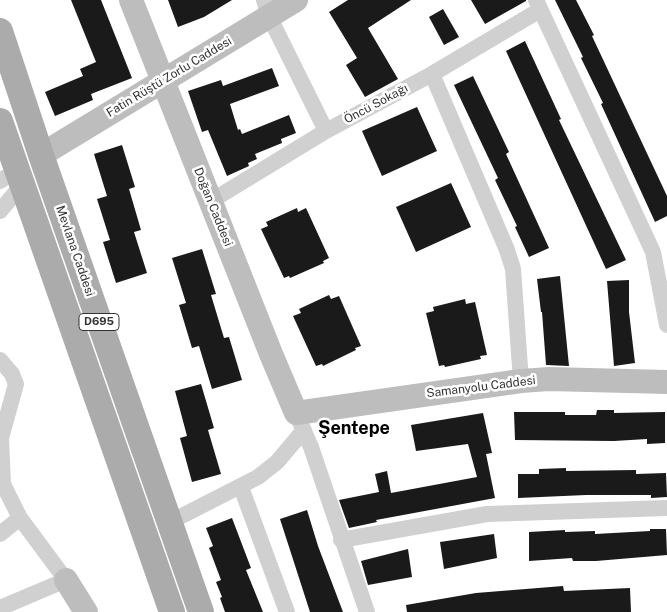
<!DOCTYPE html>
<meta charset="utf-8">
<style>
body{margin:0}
canvas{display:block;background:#fff}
</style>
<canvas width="667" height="612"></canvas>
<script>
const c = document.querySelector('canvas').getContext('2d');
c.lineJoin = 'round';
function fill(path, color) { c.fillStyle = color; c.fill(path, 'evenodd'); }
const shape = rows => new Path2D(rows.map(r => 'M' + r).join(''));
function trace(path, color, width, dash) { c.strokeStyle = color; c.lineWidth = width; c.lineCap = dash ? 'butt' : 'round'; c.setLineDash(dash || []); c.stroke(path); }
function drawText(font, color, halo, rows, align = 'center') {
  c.font = font + ' "Public Sans",sans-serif'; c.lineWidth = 5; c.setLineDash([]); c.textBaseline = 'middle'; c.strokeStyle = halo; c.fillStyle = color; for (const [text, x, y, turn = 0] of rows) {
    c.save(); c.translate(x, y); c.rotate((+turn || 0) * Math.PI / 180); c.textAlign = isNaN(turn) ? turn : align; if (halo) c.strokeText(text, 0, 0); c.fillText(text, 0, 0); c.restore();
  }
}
fill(shape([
 [71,0,101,0,132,78,91,94,93,100,55,116,45,92,83,76,80,69,96,62],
 [168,0,232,0,204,17,178,27],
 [348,0,411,0,368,28,398,79,365,97,346,65,357,58,329,12],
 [471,0,526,0,526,1,485,24],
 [555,0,576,0,594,35,592,36,667,196,667,216,655,222,601,104,603,103,581,58,583,57],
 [443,9,459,37,444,45,429,17],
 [525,41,561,119,559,120,626,260,606,269,506,51],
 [272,68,279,86,230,104,238,130,240,129,242,134,289,115,296,133,281,139,282,143,255,154,257,159,248,163,249,166,227,176,208,130,202,132,188,91,221,80,223,86],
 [473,76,509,152,506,154,549,248,529,257,515,227,517,226,495,180,498,178,454,85],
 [417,107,437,151,382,176,362,131],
 [122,145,135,187,129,189,141,230,134,232,147,273,116,283,103,242,110,240,97,199,107,196,94,154],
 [451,183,471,227,416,252,396,207],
 [297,208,298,212,306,208,329,258,323,261,324,263,290,278,289,276,284,278,261,229,268,226,266,222],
 [202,249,216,294,211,295,224,338,229,337,242,380,212,389,199,346,192,348,179,305,186,303,172,258],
 [560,276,569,366,546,365,542,312,541,312,537,279],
 [629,280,629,312,635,363,614,366,607,281],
 [329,295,331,299,339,296,361,346,355,348,356,350,323,366,322,364,316,366,293,316,301,313,299,309],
 [465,299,466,304,475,302,487,355,480,356,481,359,445,367,444,365,439,366,426,313,434,311,433,307],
 [201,384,214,428,208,430,221,474,192,482,180,438,187,436,175,391],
 [597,410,614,410,614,413,665,412,665,443,647,444,647,439,614,441,515,440,514,412,565,412,565,415,596,415],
 [483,413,492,453,486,454,495,498,376,520,377,522,349,528,339,500,379,492,375,474,387,471,391,493,477,477,468,444,416,451,411,425],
 [566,468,566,471,636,470,636,474,666,473,667,497,651,498,651,495,586,495,518,498,518,474,539,474,539,469],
 [307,510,318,546,343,612,310,612,280,519],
 [232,518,251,568,246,570,263,612,225,612,220,598,222,597,216,582,221,580,209,548,213,546,206,528],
 [650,529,666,529,667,555,596,561,573,561,572,558,529,561,529,532,565,530,565,532,595,531,595,534,650,531],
 [494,534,497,558,444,569,440,542],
 [408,549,412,577,368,585,361,561],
 [563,586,564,591,630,588,631,612,407,612,406,605,476,593]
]), '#1a1a1a');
trace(shape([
 [264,0,269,16,326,131],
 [536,0,653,252,667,325],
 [432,74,507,250,513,269,521,381],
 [0,181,16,171],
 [211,201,326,131,432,74,540,10],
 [0,211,21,186],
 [0,360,12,374,16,384,1,438,3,484,20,518,66,580,0,608],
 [296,413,311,447,367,612],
 [241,487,287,612],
 [170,522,258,477,277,462,304,430],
 [0,534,20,518],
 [341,540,487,514,667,508]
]), '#d0d0d0', 16);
trace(shape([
 [131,0,271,354,296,413,521,381,549,379,667,382],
 [41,155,296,0],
 [66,580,86,612]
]), '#bdbdbd', 24);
trace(shape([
 [0,31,41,155,201,612],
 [0,121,172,612]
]), '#ababab', 26);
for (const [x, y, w] of [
 [99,322,40]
]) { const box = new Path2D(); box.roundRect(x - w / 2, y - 8.5, w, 17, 4); c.fillStyle = '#fff'; c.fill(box); trace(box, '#333', 1); }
drawText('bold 11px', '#333', null, [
 ["D695",99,322]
]);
drawText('12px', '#333', '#fff', [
 ["Fatin Rüştü Zorlu Caddesi",169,77,-31],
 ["Öncü Sokağı",376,104,-28],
 ["Doğan Caddesi",213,207,68],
 ["Mevlana Caddesi",75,251,71],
 ["Samanyolu Caddesi",481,387,-7]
]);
drawText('bold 18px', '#000', '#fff', [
 ["Şentepe",354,428]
]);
</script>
